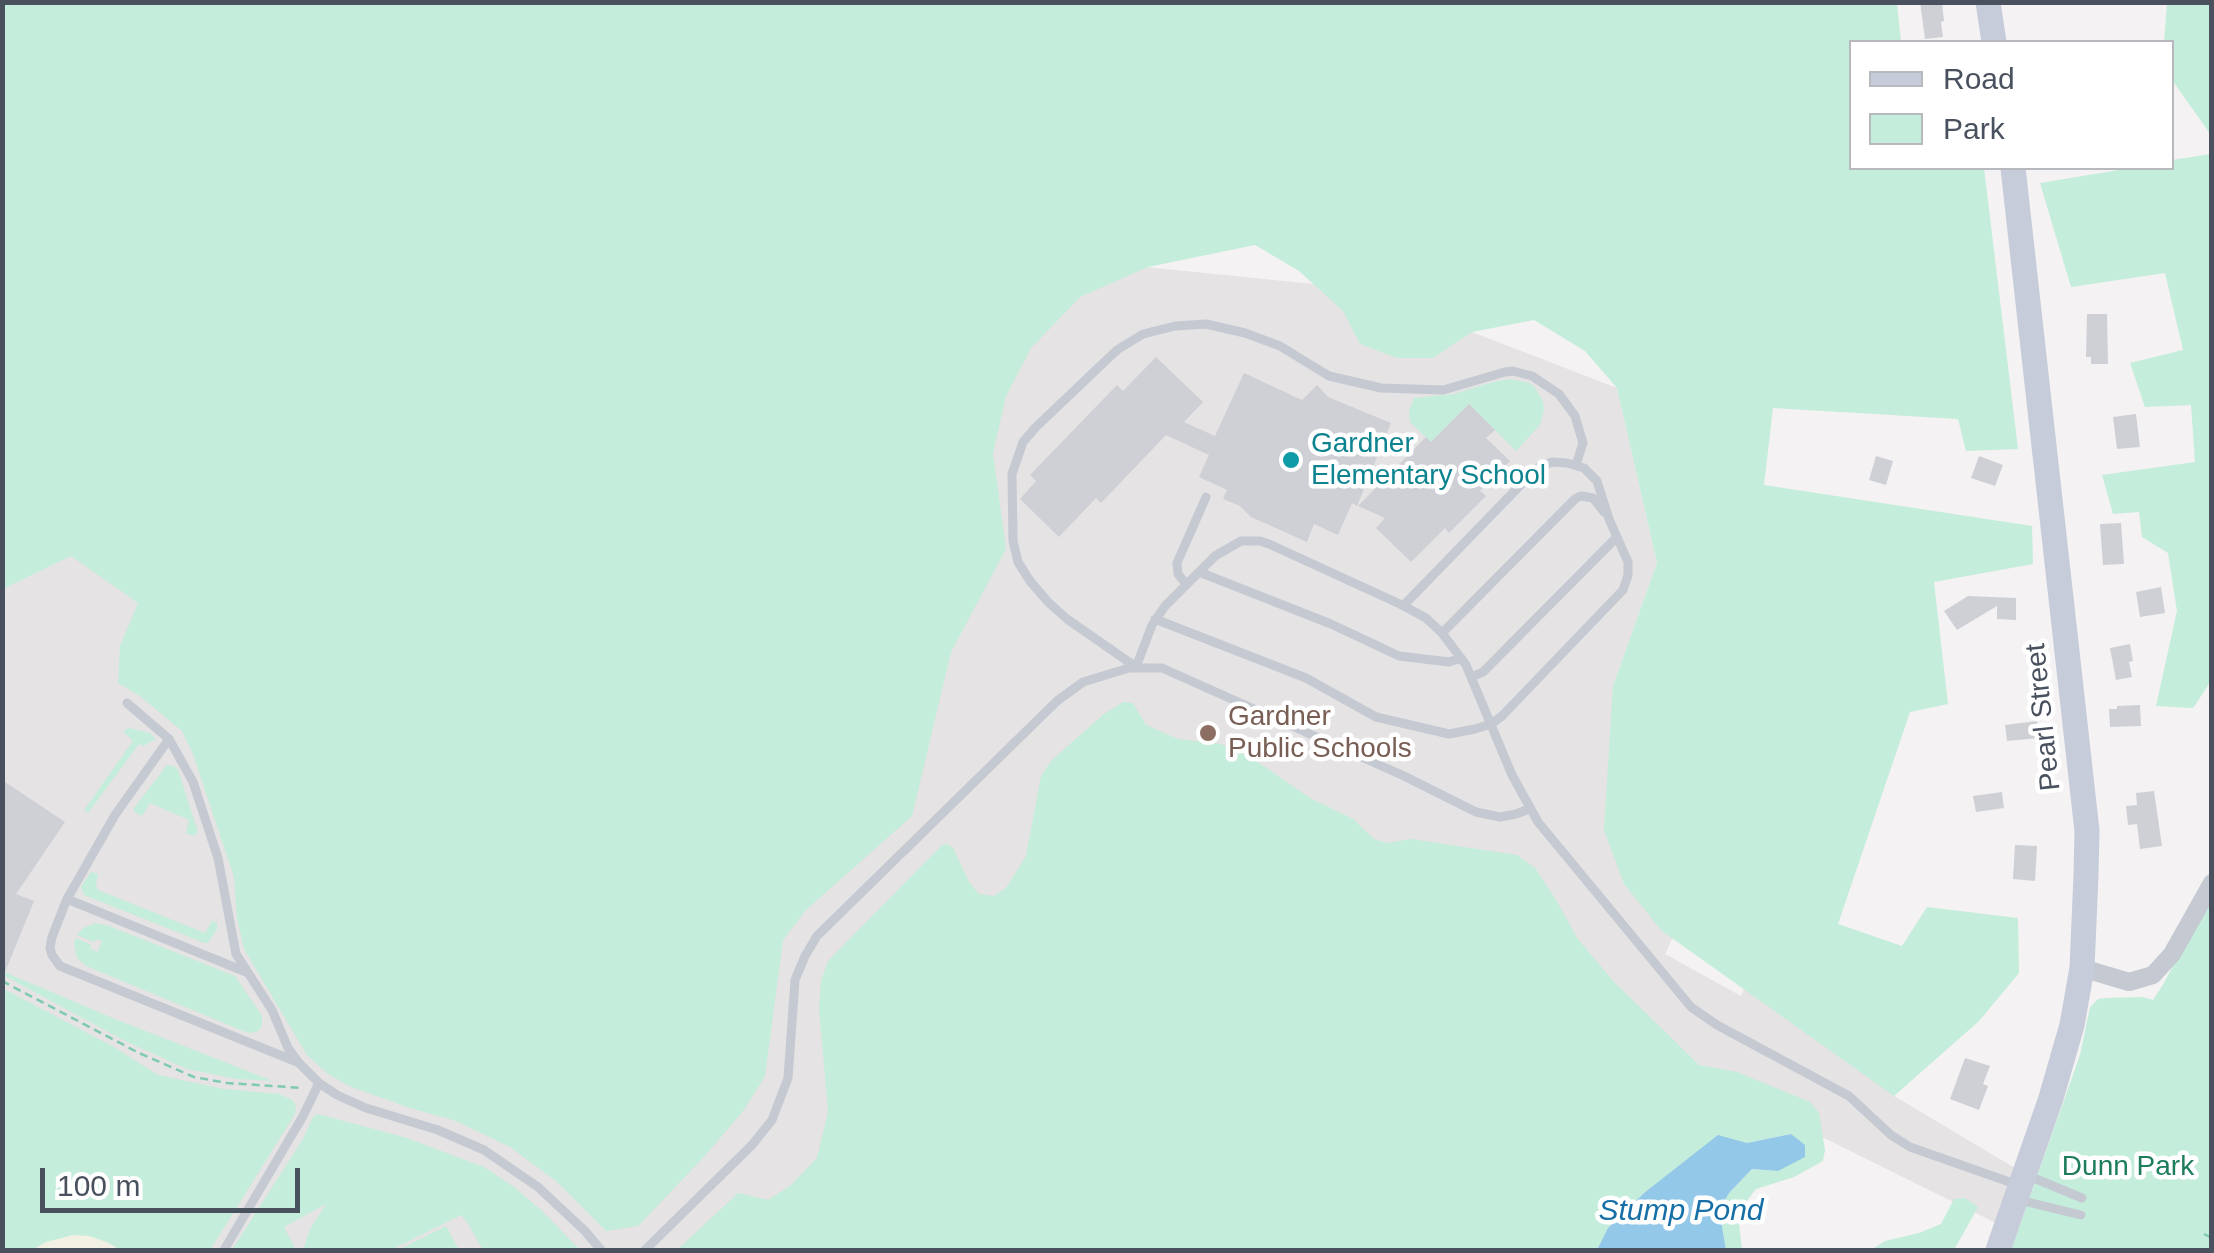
<!DOCTYPE html>
<style>
body{margin:0}
#map{position:relative;width:2214px;height:1253px;overflow:hidden;background:#f4f2f2;font-family:Helvetica,sans-serif}
canvas{display:block}
.frame{position:absolute;inset:0;border:5px solid #4a515e;pointer-events:none}
.legend{position:absolute;left:1849px;top:40px;width:325px;height:130px;box-sizing:border-box;background:#fff;border:2px solid #b7b9bf;margin:0;padding:12px 18px;list-style:none;font-size:30px;color:#4a515e}
.legend li{display:flex;align-items:center;gap:20px;height:50px}
.legend b{width:50px;border:2px solid #b7b9bf}
.scale{position:absolute;left:40px;top:1168px;width:260px;height:45px;box-sizing:border-box;border:5px solid #4a515e;border-top:0;padding-left:12px;font-size:30px;line-height:35px;white-space:nowrap;color:#4a515e;-webkit-text-stroke:8px #fff;paint-order:stroke}
</style>
<div id="map">
<canvas width="2214" height="1253"></canvas>
<div class="frame"></div>
<ul class="legend">
<li><b style="height:12px;background:#c6ccd9"></b>Road</li>
<li><b style="height:28px;background:#c4eddb"></b>Park</li>
</ul>
<div class="scale">100 m</div>
</div>
<script>
const c = document.querySelector('canvas').getContext('2d');
c.lineJoin = 'round';
function fill(path, color) { c.fillStyle = color; c.fill(path, 'evenodd'); }
const shape = rows => new Path2D(rows.map(r => 'M' + r).join(''));
function trace(path, color, width, dash) { c.strokeStyle = color; c.lineWidth = width; c.lineCap = dash ? 'butt' : 'round'; c.setLineDash(dash || []); c.stroke(path); }
function drawText(font, color, halo, rows, align = 'center') {
  c.font = font + ' Helvetica,sans-serif'; c.lineWidth = 9; c.setLineDash([]); c.textBaseline = 'middle'; c.strokeStyle = halo; c.fillStyle = color; for (const [text, x, y, turn = 0] of rows) {
    c.save(); c.translate(x, y); c.rotate((+turn || 0) * Math.PI / 180); c.textAlign = isNaN(turn) ? turn : align; if (halo) c.strokeText(text, 0, 0); c.fillText(text, 0, 0); c.restore();
  }
}
fill(shape([
 [1077,260,1313,284,1472,332,1617,388,1657,563,1613,686,1697,886,1665,954,1741,996,1770,931,1908,1012,1894,1096,2025,1174,2006,1228,1715,1084,860,1250,3,1250,3,589,248,469]
]), '#e5e3e3');
fill(shape([
 [3,2,1897,3,1901,42,1852,42,1852,168,1984,168,2018,449,1966,451,1958,419,1773,408,1764,485,2032,526,2033,564,1934,582,1948,704,1910,712,1838,924,1902,946,1927,907,2018,918,2019,973,1979,1021,1894,1096,1662,931,1624,884,1604,830,1613,686,1657,563,1617,388,1585,351,1534,320,1472,332,1433,358,1397,358,1360,344,1343,311,1299,271,1255,245,1148,267,1080,297,1031,348,1006,396,993,453,1006,549,951,652,912,816,806,910,783,940,765,1076,744,1110,702,1159,638,1226,606,1231,556,1181,510,1147,456,1121,407,1107,349,1086,328,1074,307,1055,244,949,237,918,234,877,193,754,182,731,140,696,118,683,120,646,138,603,71,556,3,589],
 [2167,3,2211,3,2211,135,2172,80,2172,42,2164,42],
 [2211,154,2211,681,2193,708,2156,706,2177,611,2168,553,2142,537,2139,512,2113,514,2102,475,2195,462,2191,405,2145,407,2130,363,2183,350,2165,273,2071,287,2040,183,2131,168,2172,168,2172,160],
 [1510,379,1530,383,1535,388,1543,401,1544,410,1540,425,1516,451,1469,404,1431,442,1410,422,1409,411,1414,398,1454,394,1493,382],
 [1123,702,1133,703,1146,725,1178,739,1221,744,1249,756,1310,798,1353,819,1374,839,1387,843,1411,839,1517,855,1535,868,1558,903,1577,938,1614,982,1699,1065,1737,1072,1810,1102,1819,1113,1825,1150,1823,1161,1794,1177,1756,1189,1745,1203,1739,1223,1742,1250,1726,1250,1719,1210,1730,1192,1752,1169,1778,1171,1791,1134,1747,1143,1681,1166,1644,1193,1608,1228,1597,1250,677,1250,738,1193,768,1200,791,1185,817,1158,828,1112,819,1008,821,981,828,961,942,845,947,844,953,848,969,882,979,894,994,896,1006,888,1026,856,1041,776,1052,760,1104,714],
 [129,728,150,733,156,739,143,746,139,744,88,813,84,810,133,741,123,731],
 [167,765,174,766,178,770,197,829,198,832,193,836,186,833,189,820,150,803,142,816,134,812,134,808],
 [91,872,98,874,96,886,98,890,205,933,212,921,217,922,217,929,208,943,205,943,84,895,81,887],
 [2211,894,2211,1250,2011,1250,2080,1055,2090,1007,2098,999,2105,998,2143,997,2153,1000,2164,983],
 [96,923,109,926,235,976,262,1016,262,1026,258,1031,251,1033,243,1031,86,966,77,958,74,943,76,938,91,945,91,949,98,952,102,941,96,939,94,942,77,935,83,928],
 [2,971,115,1019,273,1081,237,1079,187,1069,125,1041,3,975],
 [2,988,114,1047,158,1075,224,1089,279,1094,292,1100,296,1105,295,1114,210,1250,3,1250],
 [318,1114,407,1138,484,1167,514,1187,541,1210,580,1250,483,1250,467,1222,461,1215,391,1250,303,1250,310,1229,326,1204,284,1227,296,1250,232,1250,303,1139,313,1117],
 [1965,1198,1978,1207,1954,1250,1871,1250,1885,1241,1919,1233,1941,1224,1954,1199],
 [446,1226,459,1250,398,1250]
]), '#c4eddb');
fill(shape([
 [73,1235,89,1236,107,1242,120,1250,32,1250,46,1242]
]), '#f3f1e4');
fill(shape([
 [1791,1134,1805,1145,1805,1157,1778,1171,1752,1169,1730,1192,1719,1209,1726,1250,1597,1250,1608,1228,1644,1193,1718,1135,1747,1143]
]), '#94c8e8');
fill(shape([
 [1920,2,1942,2,1944,21,1941,22,1943,37,1925,39],
 [2087,314,2107,314,2108,364,2091,364,2091,357,2086,357],
 [1156,357,1203,402,1184,422,1215,436,1244,373,1302,400,1317,385,1328,397,1391,423,1357,506,1352,503,1338,535,1314,524,1307,542,1251,517,1240,506,1223,499,1227,490,1199,477,1209,455,1166,435,1101,503,1096,498,1059,537,1020,499,1036,481,1030,475,1117,385,1123,391],
 [1469,404,1495,430,1486,438,1510,461,1480,491,1486,496,1449,533,1445,528,1411,562,1376,528,1385,518,1358,506,1426,437,1431,442],
 [2136,414,2140,447,2117,449,2113,417],
 [1876,456,1893,461,1886,485,1869,480],
 [1979,456,2003,465,1995,486,1971,478],
 [2121,523,2124,564,2103,565,2100,524],
 [2161,587,2165,613,2140,617,2136,592],
 [1968,596,2016,598,2016,620,1997,619,1997,606,1957,630,1944,611],
 [2130,644,2133,661,2129,662,2132,677,2116,680,2110,648],
 [2140,705,2141,726,2110,727,2109,709,2117,709,2117,706],
 [2037,721,2039,738,2007,741,2005,725],
 [2,780,65,822,16,894,34,901,3,977],
 [2154,791,2162,846,2140,849,2137,824,2128,825,2126,806,2137,805,2136,793],
 [2002,792,2004,808,1976,812,1973,796],
 [2015,845,2037,846,2035,881,2013,879],
 [1965,1058,1990,1066,1983,1084,1988,1086,1979,1110,1950,1099]
]), '#cfd0d6');
trace(shape([
 [2,981,139,1053,194,1077,227,1083,303,1088],
 [2204,1234,2212,1238]
]), '#7ecab2', 2.5, [8, 5]);
trace(shape([
 [1576,465,1583,443,1575,416,1559,394,1532,376,1513,371,1505,372,1443,390,1381,388,1329,376,1280,346,1245,333,1206,324,1175,326,1143,334,1117,350,1036,427,1023,442,1012,474,1013,541,1018,562,1030,581,1048,602,1067,619,1136,667,1152,625,1165,606,1215,556,1241,541,1260,541,1269,544,1400,604,1426,618,1442,633,1466,665,1512,775,1538,822,1691,1007,1717,1025,1849,1096,1891,1135,1910,1147,2018,1185],
 [1199,572,1331,624,1399,656,1449,662,1461,658],
 [1186,584,1178,574,1177,563,1206,497],
 [1155,619,1306,678,1376,717,1449,734,1475,729,1491,724,1502,716,1623,590,1628,575,1628,562,1609,519,1597,481,1584,468,1567,463,1552,462,1537,468,1404,605],
 [1442,633,1575,499,1581,496,1593,498,1604,512],
 [1472,677,1483,672,1617,537],
 [127,703,169,739,193,782,218,858,236,954,272,1010,288,1048,299,1063,319,1083,337,1095,366,1108,438,1130,484,1150,538,1187,585,1231,601,1250],
 [169,739,115,815,67,899,52,937,50,948,52,955,60,966,297,1062],
 [67,899,246,972],
 [2029,1176,2082,1198],
 [2019,1200,2081,1215],
 [224,1250,303,1116,319,1083],
 [645,1250,752,1145,772,1120,788,1078,795,980,805,956,817,936,1057,701,1083,682,1129,668,1162,668,1404,776,1476,812,1500,817,1516,814,1529,809]
]), '#c4c9d2', 9);
trace(shape([
 [2082,968,2129,982,2153,975,2172,954,2212,883]
]), '#c4c9d2', 18);
trace(shape([
 [1988,2,1994,42],
 [1998,1250,2051,1098,2072,1025,2082,968,2086,875,2087,831,2013,168]
]), '#c6ccd9', 25);
for (const [x, y, r, color] of [
 [1291,460,10,"#0f9aa8"],
 [1208,733,10,"#8d6e63"]
]) { const dot = new Path2D(); dot.arc(x, y, r, 0, 2 * Math.PI); c.fillStyle = color; c.fill(dot); trace(dot, '#fff', 4); }
drawText('28px', '#0d838f', '#fff', [
 ["Gardner",1311,444],
 ["Elementary School",1311,476]
], 'left');
drawText('28px', '#785e54', '#fff', [
 ["Gardner",1228,717],
 ["Public Schools",1228,749]
], 'left');
drawText('28px', '#4a515e', '#fff', [
 ["Pearl Street",2044,717,-96]
]);
drawText('28px', '#1e7d5e', '#fff', [
 ["Dunn Park",2128,1167]
]);
drawText('italic 30px', '#166fa6', '#fff', [
 ["Stump Pond",1681,1212]
]);
</script>
